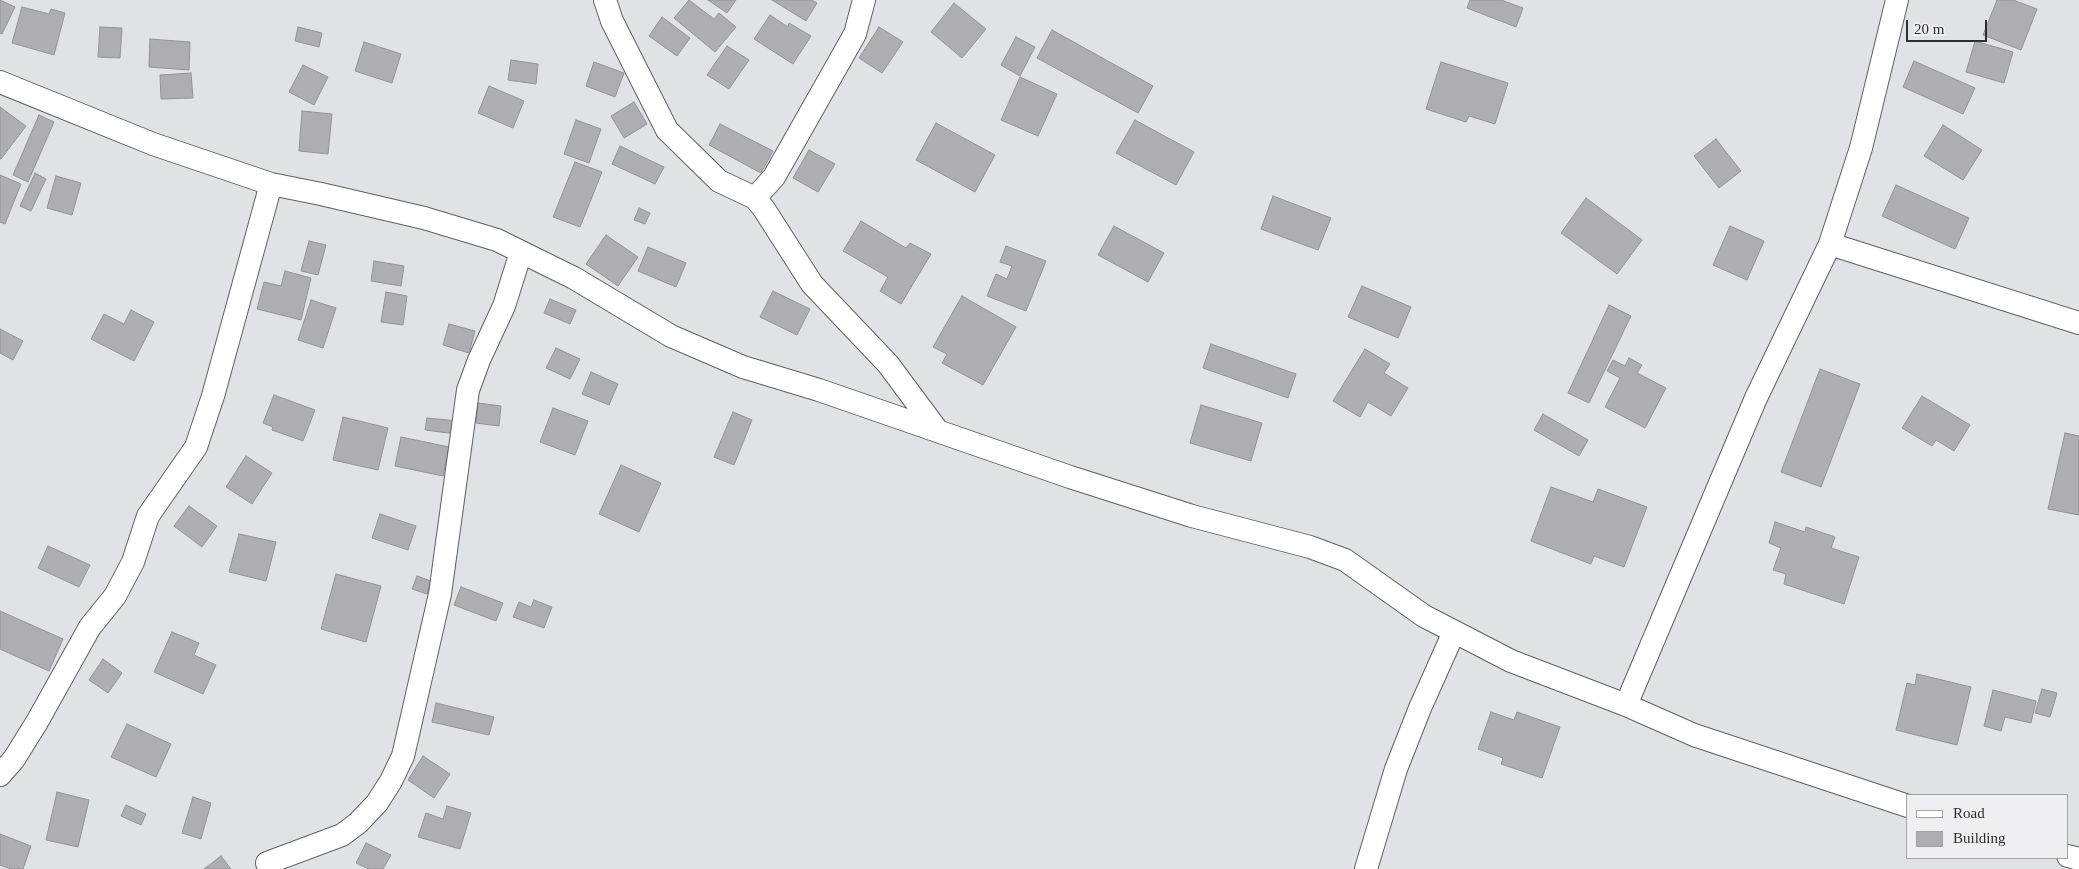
<!DOCTYPE html>
<style>
body{margin:0}
#map{position:relative;width:2079px;height:869px;overflow:hidden;background:#e1e2e6;font-family:Georgia,serif}
canvas{display:block}
.legend{position:absolute;left:1906px;top:794px;width:162px;height:65px;box-sizing:border-box;background:#efeff3;border:1px solid #a2a2a5;margin:0;padding:6px 9px;list-style:none;font-size:15px;color:#2e2e30}
.legend li{display:flex;align-items:center;gap:10px;height:25px}
.legend b{width:25px;border:1px solid #a2a2a5}
.scale{position:absolute;left:1906px;top:20px;width:81px;height:22px;box-sizing:border-box;border:2px solid #2e2e30;border-top:0;padding-left:6px;font-size:15px;line-height:18px;white-space:nowrap;color:#2e2e30;-webkit-text-stroke:4px #efeff3;paint-order:stroke}
</style>
<div id="map">
<canvas width="2079" height="869"></canvas>
<ul class="legend">
<li><b style="height:6px;background:#fff"></b>Road</li>
<li><b style="height:14px;background:#aeaeb2"></b>Building</li>
</ul>
<div class="scale">20 m</div>
</div>
<script>
const c = document.querySelector('canvas').getContext('2d');
c.lineJoin = 'round';
function fill(path, color) { c.fillStyle = color; c.fill(path, 'evenodd'); }
const shape = rows => new Path2D(rows.map(r => 'M' + r).join(''));
function trace(path, color, width, dash) { c.strokeStyle = color; c.lineWidth = width; c.lineCap = dash ? 'butt' : 'round'; c.setLineDash(dash || []); c.stroke(path); }
const building = shape([
 [0,0,15,7,2,34,0,33,0,0],
 [689,0,714,19,719,13,736,27,715,52,674,18,689,0],
 [708,0,736,0,727,13,708,0],
 [772,0,812,0,817,3,806,21,772,0],
 [1470,0,1501,0,1523,8,1516,27,1467,8,1470,0],
 [1997,0,2013,0,2037,9,2021,50,1983,35,1997,0],
 [954,3,986,29,962,58,931,32,954,3],
 [22,7,49,14,51,9,65,13,54,55,12,43,22,7],
 [770,15,788,27,789,23,811,36,793,64,754,39,770,15],
 [662,17,690,38,677,56,649,36,662,17],
 [100,27,122,28,120,58,98,57,100,27],
 [298,27,322,33,319,47,295,41,298,27],
 [879,27,903,42,882,73,859,58,879,27],
 [1052,30,1153,86,1138,113,1037,58,1052,30],
 [1016,37,1035,47,1020,76,1001,65,1016,37],
 [150,39,190,42,189,70,149,67,150,39],
 [1975,41,2013,52,2004,83,1966,72,1975,41],
 [364,42,401,54,392,83,355,71,364,42],
 [727,46,749,60,729,89,707,75,727,46],
 [511,60,538,64,536,84,508,80,511,60],
 [1914,61,1975,88,1963,114,1903,87,1914,61],
 [594,62,624,73,615,97,586,86,594,62],
 [1441,62,1508,83,1495,124,1469,116,1466,122,1426,109,1441,62],
 [303,65,328,77,314,105,289,92,303,65],
 [191,73,193,98,161,99,160,75,191,73],
 [1020,77,1057,94,1038,136,1001,120,1020,77],
 [489,86,524,101,513,128,478,113,489,86],
 [634,102,647,124,624,138,611,116,634,102],
 [0,107,26,126,1,159,0,159,0,107],
 [302,111,332,114,328,154,299,151,302,111],
 [39,115,54,122,28,182,13,175,39,115],
 [576,120,601,129,589,163,564,154,576,120],
 [1135,120,1194,152,1176,185,1116,153,1135,120],
 [936,123,995,155,975,192,916,160,936,123],
 [720,124,773,151,761,173,709,145,720,124],
 [1943,125,1982,150,1963,180,1924,156,1943,125],
 [1716,139,1741,171,1719,188,1694,156,1716,139],
 [620,146,664,167,655,184,612,164,620,146],
 [809,150,835,164,818,192,793,178,809,150],
 [575,162,602,172,580,227,553,217,575,162],
 [35,173,46,179,31,211,20,206,35,173],
 [0,175,21,184,5,224,0,222,0,175],
 [56,176,81,183,72,215,47,208,56,176],
 [1896,185,1969,218,1955,249,1882,216,1896,185],
 [1273,196,1331,218,1318,250,1261,229,1273,196],
 [1586,198,1642,240,1617,274,1561,233,1586,198],
 [639,208,650,213,645,224,634,220,639,208],
 [861,221,906,248,910,243,931,254,901,304,880,291,888,277,843,251,861,221],
 [1114,226,1164,253,1148,282,1098,255,1114,226],
 [1730,226,1764,241,1747,280,1713,265,1730,226],
 [606,235,638,257,618,286,586,264,606,235],
 [309,241,326,245,318,275,301,271,309,241],
 [1006,246,1046,261,1026,311,987,296,996,274,1007,279,1012,266,1000,262,1006,246],
 [648,247,686,263,676,287,638,271,648,247],
 [374,261,404,266,401,286,371,281,374,261],
 [285,271,311,278,301,320,257,309,264,282,281,286,285,271],
 [1362,286,1411,307,1398,338,1348,317,1362,286],
 [773,291,810,309,797,335,760,317,773,291],
 [386,292,407,296,403,325,381,322,386,292],
 [962,296,1016,327,983,385,942,363,947,354,933,347,962,296],
 [550,299,576,310,570,324,544,313,550,299],
 [311,300,336,308,323,348,298,340,311,300],
 [1609,305,1631,316,1589,403,1568,393,1609,305],
 [131,310,154,322,134,361,91,339,104,314,124,324,131,310],
 [449,324,475,331,469,353,443,345,449,324],
 [0,329,23,341,13,360,0,353,0,329],
 [1211,344,1296,374,1288,398,1203,368,1211,344],
 [556,348,580,359,570,379,546,368,556,348],
 [1365,349,1390,364,1384,373,1408,388,1391,416,1368,402,1360,417,1333,401,1365,349],
 [1629,358,1642,365,1637,373,1666,388,1645,428,1605,407,1620,378,1607,371,1613,360,1625,366,1629,358],
 [1820,369,1860,384,1821,487,1781,472,1820,369],
 [591,372,618,384,609,405,582,394,591,372],
 [274,395,315,410,303,441,272,430,273,427,263,423,274,395],
 [1922,396,1970,425,1954,451,1936,440,1932,446,1902,428,1922,396],
 [478,403,501,406,499,426,476,423,478,403],
 [1201,405,1262,423,1251,461,1190,443,1201,405],
 [553,408,588,421,575,455,540,442,553,408],
 [733,412,752,420,734,465,714,457,733,412],
 [1543,414,1588,440,1579,456,1534,430,1543,414],
 [343,417,388,428,378,470,333,460,343,417],
 [427,418,458,421,456,434,425,430,427,418],
 [2065,433,2079,436,2079,515,2048,509,2065,433],
 [401,437,449,447,443,476,395,466,401,437],
 [246,456,272,473,252,504,226,487,246,456],
 [621,465,661,483,639,532,599,514,621,465],
 [1551,487,1593,502,1598,489,1647,507,1624,567,1594,556,1591,564,1531,541,1551,487],
 [189,506,217,526,202,547,174,526,189,506],
 [380,514,416,526,408,550,372,538,380,514],
 [1775,522,1805,532,1806,527,1835,537,1831,548,1859,557,1844,604,1784,584,1786,574,1773,570,1781,548,1769,543,1775,522],
 [239,534,276,542,266,581,229,572,239,534],
 [48,546,90,565,79,587,38,568,48,546],
 [336,574,381,586,366,642,321,629,336,574],
 [417,576,431,581,427,594,412,589,417,576],
 [461,587,503,603,496,621,454,605,461,587],
 [534,600,552,607,544,628,513,617,519,602,531,607,534,600],
 [0,611,63,639,49,671,0,649,0,611],
 [172,632,199,643,194,655,216,665,203,694,154,672,172,632],
 [103,659,122,673,108,693,89,680,103,659],
 [1917,674,1971,687,1957,745,1896,730,1907,683,1915,685,1917,674],
 [2042,689,2057,693,2050,717,2035,713,2042,689],
 [1993,690,2036,701,2031,723,2005,717,2001,731,1984,726,1993,690],
 [436,703,494,717,489,735,432,722,436,703],
 [1491,712,1514,720,1517,712,1560,727,1542,778,1501,764,1503,758,1478,749,1491,712],
 [127,724,171,744,156,777,111,757,127,724],
 [423,756,450,774,434,798,408,780,423,756],
 [57,792,89,800,78,847,46,840,57,792],
 [193,797,211,803,201,839,182,833,193,797],
 [126,805,146,814,141,825,121,816,126,805],
 [447,806,471,813,460,849,418,837,426,813,443,819,447,806],
 [0,834,31,846,23,869,11,869,0,865,0,834],
 [366,843,391,855,383,869,369,869,356,863,366,843],
 [221,856,231,869,204,869,221,856]
]);
fill(building, '#aeaeb2');
trace(building, '#939397', 1);
const street = shape([
 [605,0,612,21,667,130,719,181,755,198,764,209,812,284,888,364,937,430],
 [0,82,153,144,271,184,321,194,424,218,497,240,574,278,671,336,743,367,819,390,1070,477,1192,516,1310,547,1345,560,1424,616,1511,661,1626,705,1694,735,1908,806],
 [755,198,774,177,855,34,864,0],
 [1830,244,2079,323],
 [1626,705,1756,398,1830,244,1861,148,1897,0],
 [0,775,14,759,37,722,90,627,115,596,133,562,148,516,196,447,213,396,271,184],
 [2068,856,2079,859],
 [267,863,342,835,358,823,377,803,391,781,403,756,440,594,468,390,479,360,504,306,521,252],
 [1366,869,1396,769,1420,708,1454,632]
]);
trace(street, '#5f6064', 24);
trace(street, '#fff', 22);
</script>
